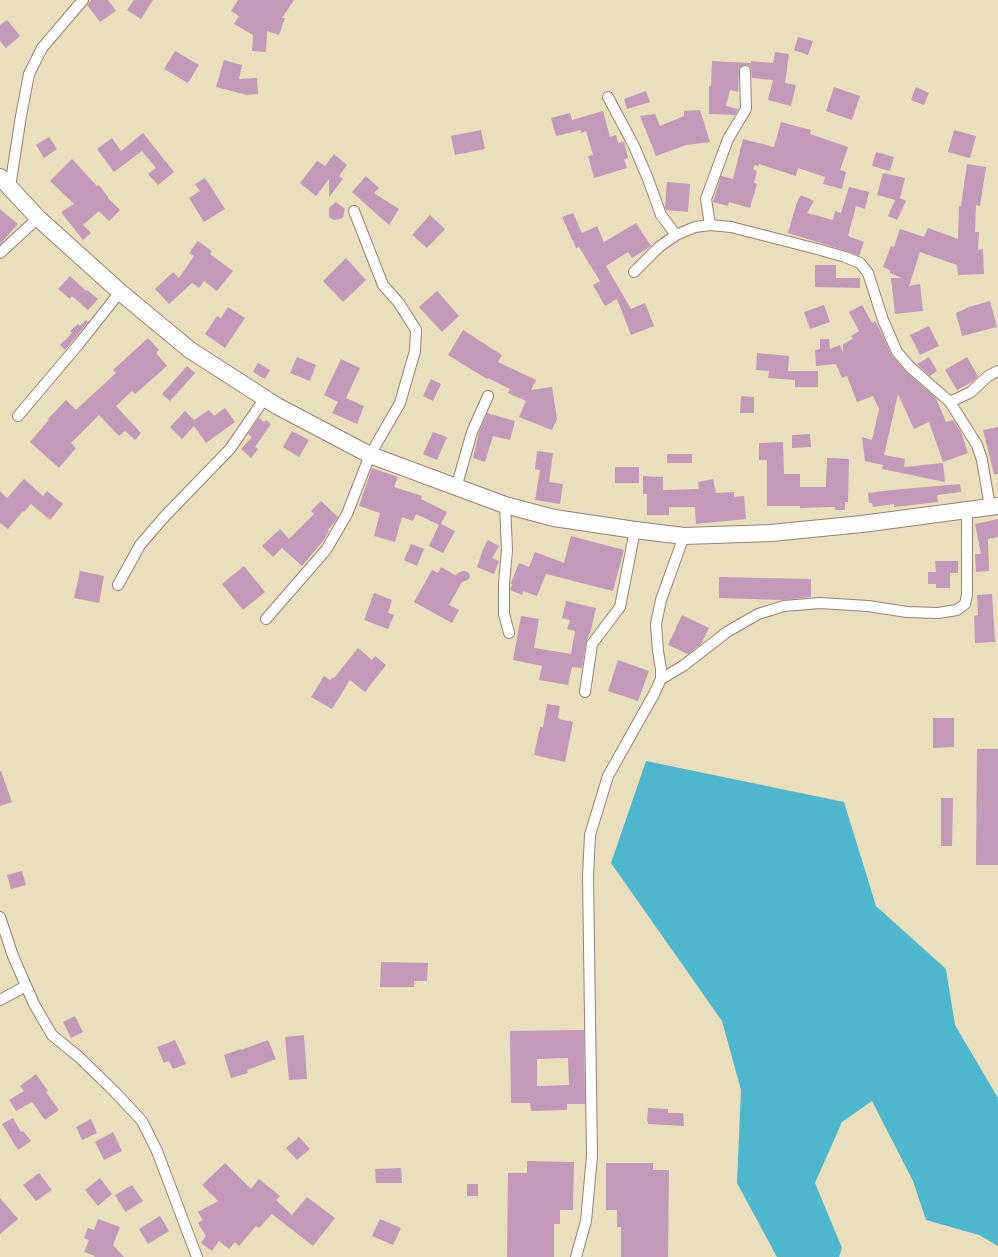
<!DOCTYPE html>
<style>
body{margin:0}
canvas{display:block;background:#e9dfbc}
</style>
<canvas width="998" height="1257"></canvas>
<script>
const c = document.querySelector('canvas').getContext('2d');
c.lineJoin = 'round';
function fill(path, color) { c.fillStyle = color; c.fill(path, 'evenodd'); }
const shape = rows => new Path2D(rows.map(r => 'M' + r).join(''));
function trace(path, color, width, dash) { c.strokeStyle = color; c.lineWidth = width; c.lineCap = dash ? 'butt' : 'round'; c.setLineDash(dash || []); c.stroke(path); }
fill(shape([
 [646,761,844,802,876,906,946,969,955,1025,998,1098,998,1246,979,1235,926,1220,913,1181,872,1101,842,1122,815,1183,842,1248,839,1257,777,1257,737,1183,741,1090,722,1021,611,863]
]), '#4fb7cd');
fill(shape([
 [91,0,108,0,116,11,100,22,87,5],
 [134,0,153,0,141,19,127,10],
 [238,0,294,0,282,18,285,18,279,35,267,31,266,52,252,51,253,35,234,24,239,16,231,11],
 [7,20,20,36,6,48,0,41,0,25],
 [798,37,813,41,808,55,794,50],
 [175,51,199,65,188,83,164,69],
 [775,52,789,54,785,83,796,85,791,106,768,100,773,80,752,78,751,68,748,65,744,65,739,68,738,92,730,90,726,106,738,109,735,115,709,114,709,86,711,86,712,61,751,63,751,61,773,63],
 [224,60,242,65,239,79,257,78,258,94,247,95,216,87],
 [834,87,860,96,852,120,826,111],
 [916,87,929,93,924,105,911,100],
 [646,91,650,102,627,109,624,99],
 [700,110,710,142,686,145,656,156,640,116,655,114,660,126,684,116,684,111],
 [603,111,610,137,616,135,618,143,624,142,628,158,624,159,627,168,594,178,588,156,593,155,586,131,581,133,581,130,556,136,551,118,570,113,572,120],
 [781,122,811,130,810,134,848,147,840,170,846,172,842,189,823,184,825,177,798,168,796,176,759,164,759,166,755,165,753,169,757,171,754,183,757,184,750,208,729,202,728,206,713,202,721,176,733,179,743,139,774,147],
 [481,130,485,149,455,155,451,136],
 [954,130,976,136,970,158,948,152],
 [143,133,174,172,158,185,148,174,156,168,142,151,114,172,97,149,112,138,121,151],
 [49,137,57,149,44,158,36,145],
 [876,152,894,157,890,171,872,166],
 [334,154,347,165,339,176,343,179,329,197,329,179,316,196,300,183,317,161,325,166],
 [72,159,97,186,99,185,108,197,108,198,120,210,109,221,99,211,83,225,91,233,83,240,61,212,74,204,50,181],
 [967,164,986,167,980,206,976,205,975,232,979,232,978,250,983,249,984,274,958,275,957,265,920,252,909,286,920,284,923,311,895,314,891,278,902,278,890,273,890,270,883,267,891,246,894,247,900,229,924,237,928,228,958,239,959,206,961,206],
 [883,173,905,178,900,198,906,201,897,220,888,216,895,200,877,195],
 [366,176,379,188,374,193,399,209,389,225,352,192],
 [205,178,225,209,204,222,189,198,200,191,195,184],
 [667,182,690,184,688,212,666,210,665,207],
 [849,187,869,192,865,209,856,206,848,236,864,242,859,256,847,251,788,233,797,202,801,195,814,201,807,213,833,220,835,211,841,213],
 [336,202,345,209,343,218,334,220,329,217,329,208],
 [0,209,18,224,0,244],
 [573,213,582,233,597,226,604,242,636,223,651,246,632,258,628,252,606,266,631,309,645,303,654,326,631,335,617,299,605,306,593,285,600,281,579,247,576,248,562,217],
 [430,215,445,229,427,248,412,235],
 [198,241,212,251,210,254,233,271,217,291,204,281,199,288,192,283,169,304,155,289,173,272,179,278,194,256,189,253],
 [346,258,366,280,343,302,323,281],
 [815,265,836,265,836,278,860,278,860,288,815,287],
 [70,276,86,291,87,290,98,299,88,310,72,296,70,299,58,289],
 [437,291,459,316,442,332,419,307],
 [990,301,997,327,962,336,956,313,969,307],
 [824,305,830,322,810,329,804,312],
 [862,305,872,323,875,321,880,330,892,356,905,371,936,398,946,422,953,420,961,432,968,453,943,462,929,422,914,429,898,394,884,455,905,459,904,467,943,463,945,482,882,469,883,465,865,461,862,437,872,440,879,409,873,396,857,402,847,376,842,378,836,364,816,366,815,350,820,349,820,339,829,339,830,349,840,345,843,353,843,344,853,339,851,336,859,331,849,312],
 [228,307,245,318,225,348,205,334,217,316,221,318],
 [86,320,88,322,65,350,60,345,72,333,70,331,78,324,80,326],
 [929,326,939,346,920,355,910,335],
 [463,330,502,355,498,362,536,380,531,390,552,387,557,419,552,430,519,417,526,401,508,393,510,389,488,378,487,379,448,355],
 [148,338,159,350,156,353,167,366,135,394,132,391,116,406,141,433,135,440,125,431,119,436,99,415,71,443,76,448,59,468,30,442,49,420,48,419,66,400,76,410,116,373,113,370],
 [757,353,789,356,788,371,818,371,818,387,795,387,795,380,768,378,769,371,756,370],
 [297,357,316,365,310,381,290,373],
 [929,357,937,371,930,376,917,364],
 [967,357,978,376,974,381,957,390,945,370],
 [341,359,360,368,346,398,364,406,357,424,332,413,338,402,324,395],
 [258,363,270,370,265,379,253,372],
 [187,366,195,373,170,401,162,394],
 [431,379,441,384,433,401,423,396],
 [741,396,754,397,754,413,740,413],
 [225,408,235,422,206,443,194,426,182,439,170,427,185,411,194,420,209,410,214,416],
 [487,413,515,421,510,440,493,436,485,462,473,458,479,432],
 [259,418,264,422,266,420,271,424,255,447,258,449,251,458,241,449,252,437,248,434],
 [998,427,998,474,994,474,983,430],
 [292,431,309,440,299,457,283,447],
 [433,432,447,437,437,460,423,454],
 [810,434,811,447,792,448,792,435],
 [783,442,784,474,800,474,800,487,826,487,827,458,849,459,848,502,845,502,845,510,835,510,835,507,800,508,800,506,767,506,767,460,759,460,759,443],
 [537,451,553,453,549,482,563,484,560,504,535,500,540,470,535,469],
 [667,454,692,454,692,463,667,463],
 [615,467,639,467,639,483,615,483],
 [372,468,398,477,394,487,422,496,421,499,447,512,441,524,455,531,443,553,429,546,439,525,416,514,413,521,402,517,395,542,374,536,380,513,359,506],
 [643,476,663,477,663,490,699,489,698,482,713,479,716,493,734,492,734,497,744,496,746,519,696,524,695,507,669,507,669,515,647,515,647,494,643,494],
 [24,479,43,496,47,491,63,504,50,520,31,504,24,512,23,511,8,529,0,523,0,491,7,498],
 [960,484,961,492,937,495,938,502,894,507,894,504,873,507,872,503,869,503,868,493,892,490],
 [321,501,338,517,334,523,328,530,329,531,323,541,302,566,282,548,273,557,262,546,280,529,289,539,314,514,311,511],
 [998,519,998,537,988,539,989,571,976,572,975,554,981,554,975,524],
 [571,536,624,550,613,591,546,574,537,596,523,591,522,595,510,590,512,585,511,583,519,563,529,567,535,552,564,563],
 [488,540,499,546,492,558,499,561,494,574,477,567,483,549],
 [411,544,424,549,417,566,404,560],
 [935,561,958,561,958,573,950,573,950,588,936,588,936,584,928,584,928,572,936,572],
 [244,566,265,592,243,610,222,584],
 [441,567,455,575,462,571,465,571,469,573,470,577,468,580,462,582,449,605,459,610,452,623,414,602,432,570,438,573],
 [80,571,104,576,99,603,74,598],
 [719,577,811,579,811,597,783,600,719,598],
 [374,593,392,600,388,613,394,615,388,629,364,620],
 [992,594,995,642,975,643,974,616,978,615,977,595],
 [566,601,596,608,590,634,589,634,586,643,582,668,572,667,568,685,539,680,542,666,513,660,521,616,539,619,534,648,571,654,575,631,567,629,570,620,562,618],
 [682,615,709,628,701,644,688,654,668,645],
 [358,648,372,660,375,656,386,665,365,692,350,680,332,709,311,697,324,676,330,680,333,677,334,678],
 [618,660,649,671,638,701,608,691],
 [547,704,560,706,558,718,559,718,559,719,573,722,565,762,534,755,540,727,543,727],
 [933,718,954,718,954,747,933,748],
 [977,749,998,749,998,865,976,865],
 [0,771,1,771,12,802,0,806],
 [941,798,953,798,952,846,941,846],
 [22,871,26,885,11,889,7,875],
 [381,962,428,963,427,981,414,981,414,987,380,987],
 [75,1016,83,1032,71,1038,63,1022],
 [584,1030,585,1104,567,1104,567,1110,531,1111,530,1103,511,1103,510,1031],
 [568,1058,569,1085,537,1086,537,1059],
 [304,1035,307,1079,289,1080,285,1037],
 [175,1040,186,1064,173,1069,169,1061,164,1063,157,1047],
 [268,1040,276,1059,247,1070,248,1073,231,1078,224,1055,241,1049,241,1050],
 [36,1074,48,1091,46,1092,59,1110,45,1120,32,1102,16,1111,9,1100,24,1091,20,1086],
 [648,1108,668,1109,668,1113,683,1113,684,1126,648,1124,648,1121,647,1121],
 [13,1118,21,1132,23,1131,31,1141,18,1150,2,1124],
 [91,1119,97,1133,82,1140,76,1127],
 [113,1132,122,1151,104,1160,95,1142],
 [299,1137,310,1149,297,1160,286,1148],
 [527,1161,574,1162,573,1210,560,1210,560,1224,554,1224,554,1257,507,1257,508,1173,527,1173],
 [225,1163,251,1189,259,1179,280,1196,276,1200,292,1215,307,1197,335,1218,313,1246,272,1214,259,1228,256,1226,239,1246,235,1242,229,1249,219,1241,212,1251,201,1243,206,1236,198,1223,203,1220,198,1212,218,1201,202,1185],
 [606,1163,653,1163,653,1170,669,1170,668,1257,621,1257,621,1227,617,1227,617,1210,606,1210],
 [401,1168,402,1183,376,1183,375,1169],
 [39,1173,52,1190,36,1201,23,1185],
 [100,1178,112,1194,98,1206,85,1190],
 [467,1184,478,1184,478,1196,467,1196],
 [132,1185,143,1201,127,1211,127,1210,126,1213,115,1195],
 [0,1198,18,1219,0,1234],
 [160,1216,169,1231,148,1244,139,1229],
 [98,1219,120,1227,113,1245,124,1257,94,1257,95,1256,84,1252,89,1240,84,1238,88,1228,94,1230],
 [380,1219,401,1228,393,1245,372,1236]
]), '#c299b8');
const street = shape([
 [608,97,634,146,648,179,661,215,676,235],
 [10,187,21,116,29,74,42,48,83,0],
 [710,225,706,199,728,139,746,109,745,71],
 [0,253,38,218],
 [634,272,659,247,676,235,695,227,710,225,731,227,821,250,845,257,860,263,868,273,883,320,897,352,910,367,950,402,977,445,982,460,990,507],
 [950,402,971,392,988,376,998,371],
 [18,416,78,345,120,292],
 [456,488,472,432,488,396],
 [505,505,507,550,504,584,504,614,509,633],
 [118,585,140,545,165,516,230,449,265,398],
 [266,619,326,550,347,514,370,455,400,403,415,351,416,330,399,303,383,285,354,211],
 [661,679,683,666,727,632,758,614,784,606,820,603,868,606,907,612,938,613,957,610,965,604,967,595,967,510],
 [585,692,592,644,620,607,635,530],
 [0,917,13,956,34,1004,52,1035,79,1057,115,1092,142,1121,157,1151,197,1257],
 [0,1000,26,986],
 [576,1257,586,1221,592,1156,588,876,590,835,608,776,654,694,661,679,661,669,658,651,656,624,661,600,684,536]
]);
const primary = shape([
 [0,177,38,218,120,292,190,350,277,406,370,455,505,505,554,518,635,530,684,536,771,533,862,524,998,506]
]);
trace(street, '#9a7f74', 12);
trace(primary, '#9a7f74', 18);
trace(street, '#fff', 10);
trace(primary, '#fff', 16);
</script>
